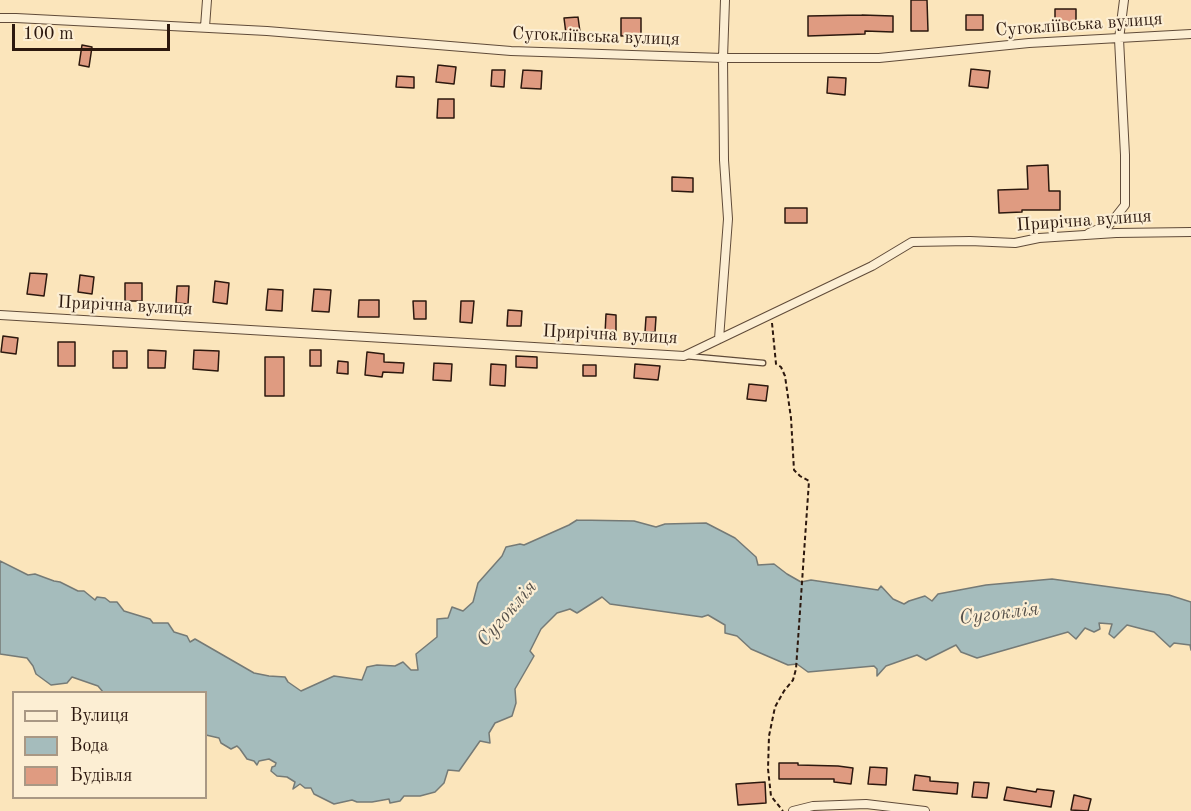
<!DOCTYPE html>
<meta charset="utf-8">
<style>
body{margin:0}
#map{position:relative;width:1191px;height:811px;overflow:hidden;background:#fbe5bb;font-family:"Old Standard TT",serif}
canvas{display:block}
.legend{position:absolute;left:12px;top:691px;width:195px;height:108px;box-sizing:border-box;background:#fceed3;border:2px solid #a99884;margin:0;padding:8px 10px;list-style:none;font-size:18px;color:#2c180e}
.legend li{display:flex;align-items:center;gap:12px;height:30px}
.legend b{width:30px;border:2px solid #a99884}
.scale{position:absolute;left:12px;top:24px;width:158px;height:27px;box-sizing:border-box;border:3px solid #2c180e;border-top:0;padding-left:8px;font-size:18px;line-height:21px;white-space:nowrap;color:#2c180e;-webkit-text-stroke:4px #fceed3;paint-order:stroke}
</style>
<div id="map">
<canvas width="1191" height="811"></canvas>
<ul class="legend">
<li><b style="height:8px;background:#fceed3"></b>Вулиця</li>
<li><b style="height:16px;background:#a5bcbc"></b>Вода</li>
<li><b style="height:16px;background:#df9b81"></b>Будівля</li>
</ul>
<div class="scale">100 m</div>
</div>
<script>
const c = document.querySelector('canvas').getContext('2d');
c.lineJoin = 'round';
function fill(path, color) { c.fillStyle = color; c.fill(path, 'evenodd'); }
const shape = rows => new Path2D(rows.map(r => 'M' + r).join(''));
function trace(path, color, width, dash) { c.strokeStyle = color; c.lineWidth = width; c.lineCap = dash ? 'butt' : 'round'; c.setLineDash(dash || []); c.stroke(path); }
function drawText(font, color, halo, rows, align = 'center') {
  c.font = font + ' "Old Standard TT",serif'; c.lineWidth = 4.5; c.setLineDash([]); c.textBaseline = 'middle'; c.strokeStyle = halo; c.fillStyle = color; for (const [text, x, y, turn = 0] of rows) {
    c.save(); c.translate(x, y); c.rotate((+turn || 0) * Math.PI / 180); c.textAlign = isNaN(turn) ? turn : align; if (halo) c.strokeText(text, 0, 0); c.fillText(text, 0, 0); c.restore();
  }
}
const water = shape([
 [577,520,634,521,656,527,665,524,706,523,735,538,756,557,758,565,774,564,787,574,801,582,811,580,878,590,881,586,893,599,904,604,909,601,925,596,932,601,938,594,986,585,1052,579,1169,595,1191,602,1191,650,1190,645,1174,643,1170,647,1154,632,1127,625,1114,638,1109,634,1112,624,1099,623,1100,629,1094,632,1085,628,1076,639,1068,632,977,658,961,652,956,645,926,660,917,655,886,666,877,676,877,669,874,666,808,672,797,664,788,665,751,649,737,636,725,633,725,625,708,615,702,617,610,604,602,597,577,613,570,609,557,613,541,629,530,651,534,656,515,689,516,703,512,716,495,723,489,733,490,743,480,741,459,771,448,770,444,783,435,792,420,796,404,796,400,801,390,803,389,799,372,802,357,802,352,800,334,804,314,794,311,788,305,788,300,784,293,789,295,782,287,777,277,776,271,771,272,767,275,766,276,763,269,759,259,761,257,765,254,761,247,759,240,749,237,746,231,749,221,743,219,738,206,735,206,692,103,692,98,686,72,677,67,683,51,685,36,674,33,666,27,658,0,654,0,561,28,575,35,574,54,581,60,582,78,591,84,591,95,600,97,597,105,598,110,602,117,602,124,611,150,619,153,623,168,623,174,632,187,636,190,642,195,639,254,673,269,676,285,677,288,682,301,691,334,676,362,680,367,667,377,665,395,666,403,662,411,670,418,670,416,654,437,637,437,619,448,618,452,607,463,611,473,602,478,583,502,556,506,547,520,544,524,545,569,525,577,520]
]);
fill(water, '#a5bcbc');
trace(water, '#757a76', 1.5);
const building = shape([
 [911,0,927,0,928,31,911,31,911,0],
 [1055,9,1076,9,1076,26,1055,25,1055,9],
 [862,15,893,16,893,32,865,31,865,34,808,36,808,16,862,15],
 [966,15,983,15,983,30,966,30,966,15],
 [578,17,580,32,566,34,564,18,578,17],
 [621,18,641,18,641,35,621,36,621,18],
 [82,45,92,47,89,67,79,65,82,45],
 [438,65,456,67,454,84,436,82,438,65],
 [971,69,990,71,988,88,969,86,971,69],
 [492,70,505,70,504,87,491,86,492,70],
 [523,70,542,71,541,89,521,88,523,70],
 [397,76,414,77,414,88,396,87,397,76],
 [828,77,846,78,845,95,827,93,828,77],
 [438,99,454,99,454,118,437,118,438,99],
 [1048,165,1049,191,1060,191,1060,210,1022,210,1022,212,999,213,998,190,1028,189,1027,166,1048,165],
 [672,177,693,178,693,192,672,191,672,177],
 [785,208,807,208,807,223,785,223,785,208],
 [30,273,47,274,44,296,27,294,30,273],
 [80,275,94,277,92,294,78,292,80,275],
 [215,281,229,283,227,304,213,302,215,281],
 [125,283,142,283,142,301,125,301,125,283],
 [177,286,189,286,188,304,176,303,177,286],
 [268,289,283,290,282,311,266,310,268,289],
 [314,289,331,290,329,312,312,311,314,289],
 [359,300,379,300,379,317,358,317,359,300],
 [413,301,426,301,426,319,414,319,413,301],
 [461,301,474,301,472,323,460,322,461,301],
 [508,310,522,311,521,326,507,326,508,310],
 [606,314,616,315,616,334,605,334,606,314],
 [646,317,656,317,655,332,645,332,646,317],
 [3,336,18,338,16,354,1,352,3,336],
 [58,342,75,342,75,366,58,366,58,342],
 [148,350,166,351,165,368,148,368,148,350],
 [194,350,219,351,218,371,193,369,194,350],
 [310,350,321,350,321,366,310,366,310,350],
 [113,351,127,351,127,368,113,368,113,351],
 [367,352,384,354,384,362,404,363,403,373,383,372,382,377,365,375,367,352],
 [516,356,537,357,537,368,516,367,516,356],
 [265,357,284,357,284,396,265,396,265,357],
 [338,361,348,362,348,374,337,373,338,361],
 [434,363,452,364,451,381,433,380,434,363],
 [491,364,506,365,505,386,490,385,491,364],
 [635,364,660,366,658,380,634,378,635,364],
 [583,365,596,365,596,376,583,376,583,365],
 [749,384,768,386,766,401,747,399,749,384],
 [779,763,798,763,798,765,838,766,853,768,851,784,834,782,834,779,779,779,779,763],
 [870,767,887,768,886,785,868,784,870,767],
 [915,775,930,777,930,781,958,783,957,794,913,790,915,775],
 [765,782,766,803,738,805,736,784,765,782],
 [974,782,989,783,987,798,972,797,974,782],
 [1007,787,1036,792,1037,789,1054,791,1051,807,1004,800,1007,787],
 [1074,795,1091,799,1088,811,1071,810,1074,795]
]);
fill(building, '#df9b81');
trace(building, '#2c180e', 1.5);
const service = shape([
 [686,356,763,363]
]);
const minor = shape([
 [0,18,16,18,267,31,511,51,723,58,879,58,1029,43,1191,34],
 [205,27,207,0],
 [1089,233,1110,224,1125,205,1125,155,1119,39,1124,0],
 [0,315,684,356,872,266,912,242,970,241,1015,243,1039,238,1116,233,1191,232],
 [719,339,728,219,724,160,723,58,725,0],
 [793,811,813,806,866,804,925,811]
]);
trace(service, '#604b39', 7);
trace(minor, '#604b39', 10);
trace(shape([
 [772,323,776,364,781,367,785,376,791,418,794,470,800,476,809,481,796,669,793,680,784,691,775,707,769,736,768,769,771,796,783,811]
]), '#2c180e', 2, [4.5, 3]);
trace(service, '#fceed3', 4.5);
trace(minor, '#fceed3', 8);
drawText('18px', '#2c180e', '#fceed3', [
 ["Сугокліївська вулиця",1079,25,-4],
 ["Сугокліївська вулиця",596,37,2],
 ["Прирічна вулиця",1084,221,-4],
 ["Прирічна вулиця",125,306,3],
 ["Прирічна вулиця",610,335,3]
]);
drawText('italic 20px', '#56514b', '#fceed3', [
 ["Сугоклія",507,614,-49],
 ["Сугоклія",999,614,-7]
]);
</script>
